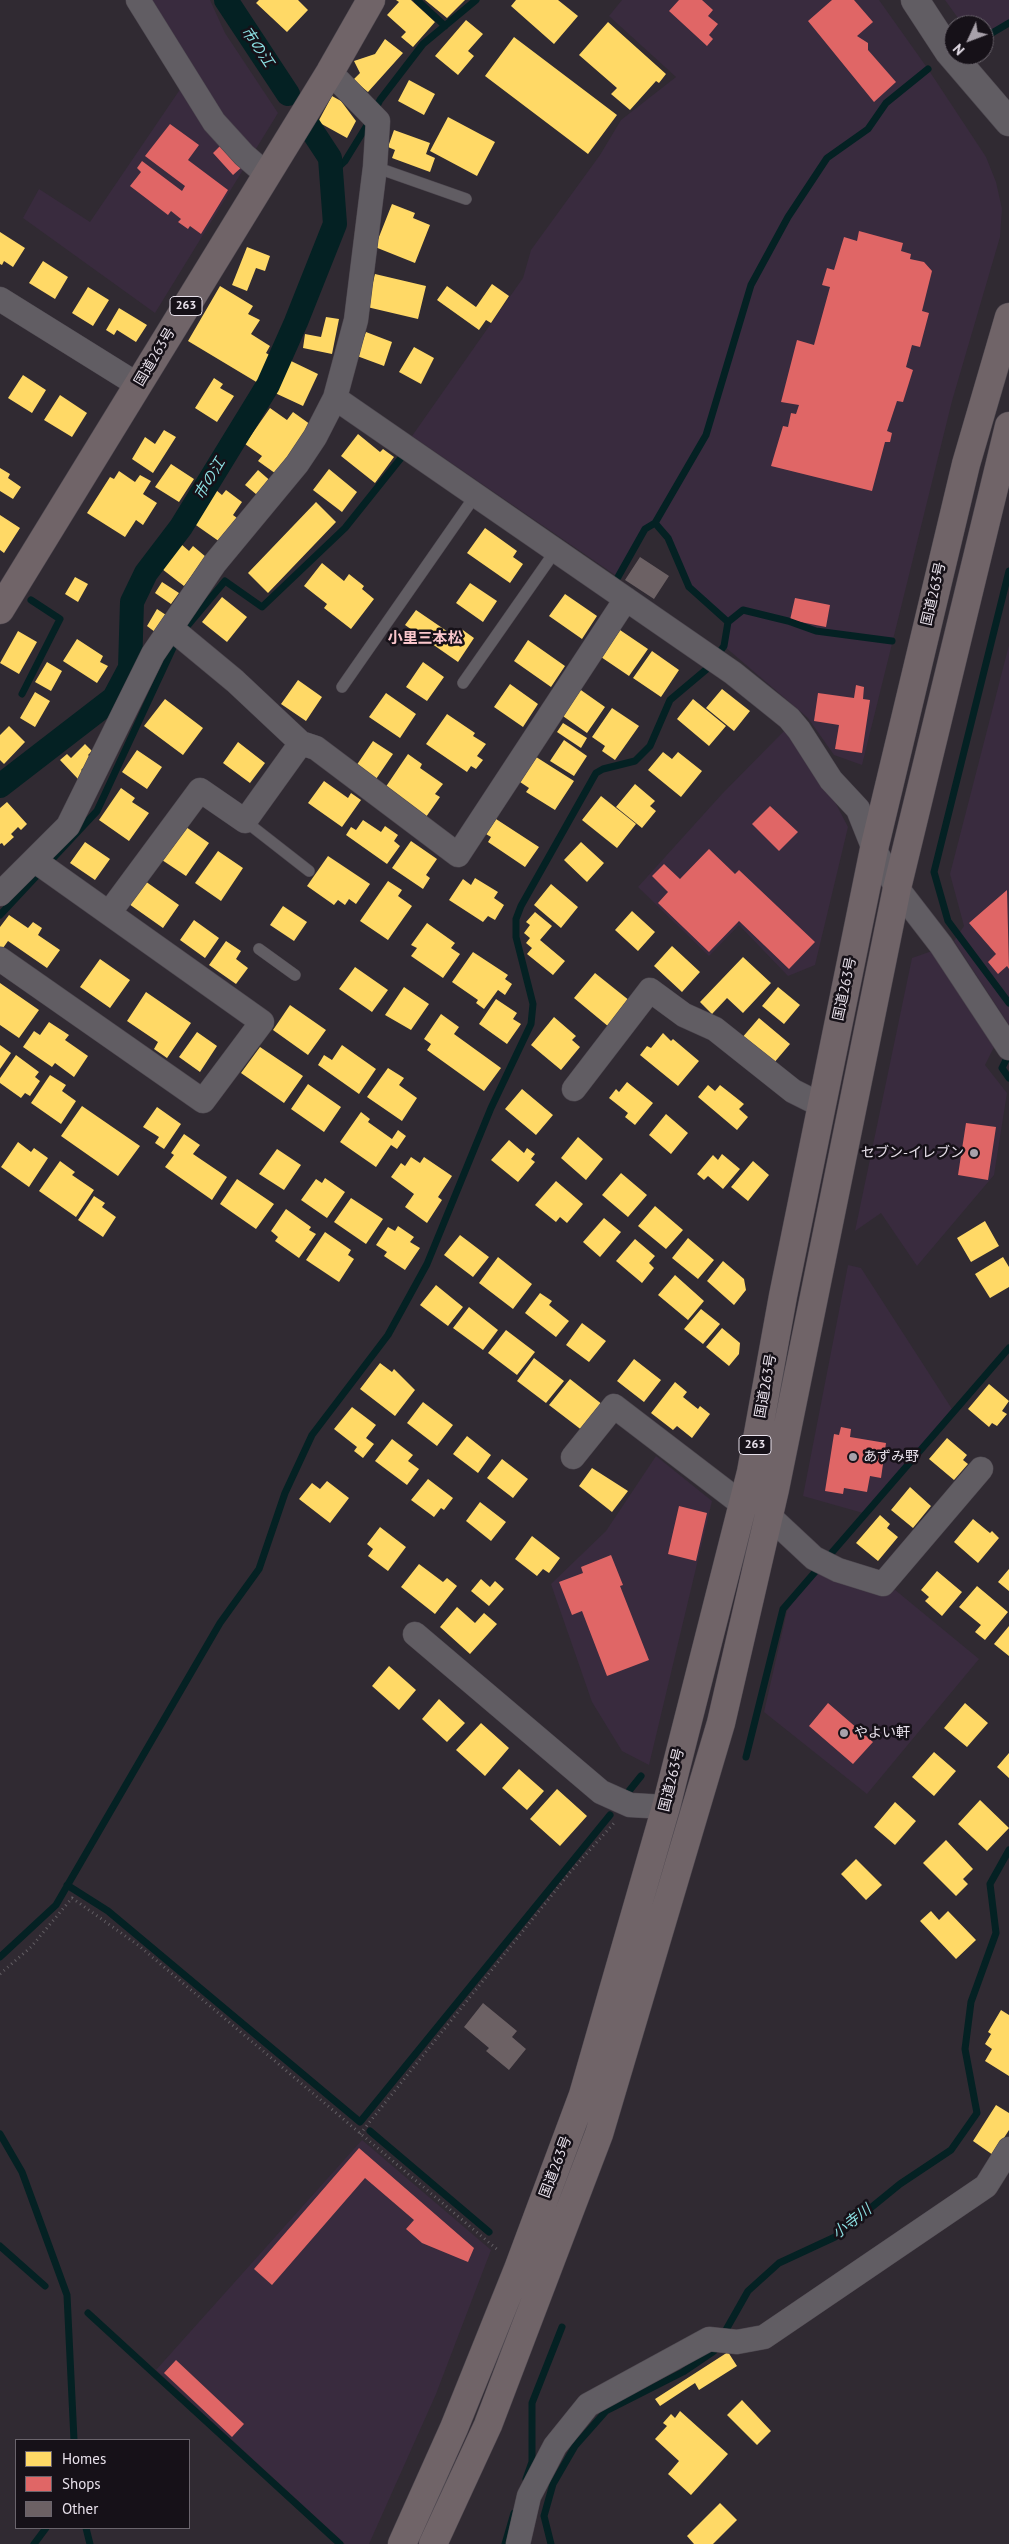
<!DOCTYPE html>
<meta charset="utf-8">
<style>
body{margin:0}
#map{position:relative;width:1009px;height:2544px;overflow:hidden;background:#302a32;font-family:"PT Sans",sans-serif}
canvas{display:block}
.legend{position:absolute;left:15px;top:2439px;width:175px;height:90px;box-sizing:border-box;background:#161118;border:1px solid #6a646c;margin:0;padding:6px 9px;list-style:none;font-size:15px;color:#e8e1eb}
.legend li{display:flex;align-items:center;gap:10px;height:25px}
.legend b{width:25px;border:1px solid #6a646c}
.north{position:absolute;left:944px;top:15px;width:50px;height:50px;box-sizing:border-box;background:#161118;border:1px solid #6a646c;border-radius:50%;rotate:227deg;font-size:14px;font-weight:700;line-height:20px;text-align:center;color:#e8e1eb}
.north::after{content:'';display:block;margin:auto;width:18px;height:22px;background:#a8a1aa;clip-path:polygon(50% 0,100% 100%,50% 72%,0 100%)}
</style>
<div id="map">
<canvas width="1009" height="2544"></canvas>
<ul class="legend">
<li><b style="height:14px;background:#ffd966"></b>Homes</li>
<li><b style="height:14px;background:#e06666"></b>Shops</li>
<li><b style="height:14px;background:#6c6164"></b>Other</li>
</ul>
<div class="north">N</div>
</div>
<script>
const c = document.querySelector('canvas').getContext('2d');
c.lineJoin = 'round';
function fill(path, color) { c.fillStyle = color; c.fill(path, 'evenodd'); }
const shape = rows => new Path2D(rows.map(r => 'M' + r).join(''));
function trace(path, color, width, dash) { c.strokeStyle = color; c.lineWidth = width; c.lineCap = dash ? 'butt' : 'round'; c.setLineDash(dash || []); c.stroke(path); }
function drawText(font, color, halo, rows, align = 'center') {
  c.font = font + ' "PT Sans","Noto Sans JP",sans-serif'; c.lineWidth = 5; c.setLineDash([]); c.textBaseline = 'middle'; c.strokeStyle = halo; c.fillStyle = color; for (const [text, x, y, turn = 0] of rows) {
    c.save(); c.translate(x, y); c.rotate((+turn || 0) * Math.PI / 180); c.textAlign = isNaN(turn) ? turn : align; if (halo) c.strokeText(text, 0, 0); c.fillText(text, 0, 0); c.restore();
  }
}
fill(shape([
 [128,0,210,0,225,33,278,113,155,313,23,218,39,189,90,222,183,85],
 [622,0,879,0,928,69,986,157,996,182,1002,209,1000,237,952,401,862,765,834,755,808,718,724,646,728,622,689,587,668,538,656,524,645,529,618,577,412,436,523,278,531,250,600,155,621,120,676,77,609,16],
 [945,0,1009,0,1009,23,984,37,984,25,963,25],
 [1009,645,1009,1025,954,941,964,926,950,874],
 [785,730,834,800,848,827,815,965,788,976,739,925,709,956,638,887,722,794],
 [932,951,995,1045,985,1065,1007,1093,994,1175,917,1266,881,1213,855,1231,912,958],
 [848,1265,861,1268,952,1409,863,1513,803,1496],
 [656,1456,712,1501,649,1765,622,1751,592,1702,551,1584,606,1531],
 [823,1559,883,1580,979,1659,867,1794,764,1712,787,1611],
 [362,2140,491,2250,436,2394,369,2544,345,2544,156,2370]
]), '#392b3e');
fill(shape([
 [259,0,298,0,308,10,287,32,256,3],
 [396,0,411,0,435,22,413,47,401,37,406,32,387,15,399,2],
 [425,0,465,0,447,18],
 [516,0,558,0,578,16,554,44,511,6],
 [466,20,483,34,468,51,474,56,458,75,435,56],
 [608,22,666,74,659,83,656,81,630,110,611,94,617,88,579,55],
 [514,37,617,115,588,154,485,76],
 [385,39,403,53,368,92,353,80,360,73,354,61,375,54],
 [409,80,435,94,424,115,398,101],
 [332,96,341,101,356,121,347,138,318,122],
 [448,117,495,142,477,176,430,151],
 [394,130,430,143,426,154,435,158,430,172,392,158,395,150,388,147],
 [392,204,415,213,413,218,430,225,415,263,375,247],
 [0,232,25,248,13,267,4,261,2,265,0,264],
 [247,247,270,256,265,271,256,268,247,291,232,285],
 [43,261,68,277,55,299,29,283],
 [375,274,426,286,418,319,367,307],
 [492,284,509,296,491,323,486,320,479,330,437,300,447,286,476,307],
 [220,286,253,306,248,314,260,320,251,334,270,346,266,353,273,357,258,383,188,341],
 [88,287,109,300,93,326,72,313],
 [119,308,147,325,136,342,117,330,114,335,106,330],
 [326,317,339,319,332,354,303,348,305,334,321,337],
 [366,332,392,342,384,366,357,356],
 [414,347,434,358,421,384,399,372],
 [291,361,318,374,303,406,275,393],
 [23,375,46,390,32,413,8,398],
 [214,378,223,384,220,388,234,396,217,422,195,408],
 [60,395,87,413,72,437,44,420],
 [270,408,287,420,293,412,314,427,279,476,258,461,262,456,245,444],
 [164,430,176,437,153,473,132,459,145,437,155,444],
 [358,434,380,452,383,449,394,457,375,483,341,456],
 [171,464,194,479,179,502,155,487],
 [0,468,10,474,8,478,21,487,13,499,0,491],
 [329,469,357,492,342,512,313,490],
 [258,470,274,484,262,499,245,485],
 [119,471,135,482,140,475,151,481,143,494,157,503,143,525,136,520,125,537,87,513,110,477,114,479],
 [216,490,222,495,226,490,242,502,233,515,237,518,220,542,193,523],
 [316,502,336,522,268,593,248,573],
 [0,515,20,528,4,553,0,550],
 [485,528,517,551,513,557,523,564,510,583,467,553],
 [181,544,189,551,193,546,206,557,184,586,162,569],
 [322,563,344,581,349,574,364,586,362,589,374,599,351,629,324,608,327,604,304,586],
 [75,577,88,584,78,602,65,594],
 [162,582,179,593,171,604,155,593],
 [470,583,497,601,483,622,456,603],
 [565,594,597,616,582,639,549,616],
 [222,597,247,617,227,642,202,622],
 [157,609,166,615,155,632,147,626],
 [416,610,454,636,460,628,474,638,458,662,405,625],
 [620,630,648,649,629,676,601,657],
 [18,631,37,642,19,674,0,663],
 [77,639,103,656,100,662,108,666,97,683,63,661],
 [528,640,565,666,551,687,514,661],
 [652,651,679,670,661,697,633,678],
 [47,662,62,671,51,691,35,682],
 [423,662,444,677,427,701,406,687],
 [298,680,322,697,306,721,281,704],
 [510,684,538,704,523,727,494,707],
 [578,688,605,707,587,733,560,714],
 [722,689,750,711,734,731,706,708],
 [35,692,50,701,35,727,20,718],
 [386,693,416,714,400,738,369,717],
 [165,699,203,728,183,755,144,726],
 [693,699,726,726,709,746,677,719],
 [612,708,639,726,615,760,602,751,605,746,592,737],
 [447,714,475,733,473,736,486,744,477,756,483,760,476,769,471,766,467,772,426,744],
 [563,723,587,738,581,748,557,732],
 [9,726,25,742,4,764,0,760,0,735],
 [564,740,587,756,574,776,550,761],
 [373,741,393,754,374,782,354,769],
 [238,742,265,763,250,783,223,763],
 [85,744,92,751,88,755,92,759,81,770,85,773,78,779,60,760,67,754,71,758],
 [137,750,162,767,147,789,122,772],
 [663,752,672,759,678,752,702,771,681,797,648,770],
 [408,754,422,764,420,768,443,784,435,794,440,797,426,817,385,788],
 [533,755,574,781,555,810,526,792,529,788,517,780],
 [324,781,348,798,351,793,361,800,342,827,308,803],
 [635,784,655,801,650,806,656,811,642,828,616,807],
 [121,788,135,798,132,802,149,813,129,841,99,820],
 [601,796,636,824,617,848,582,820],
 [7,802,27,824,21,830,18,827,11,834,14,837,4,846,2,843,0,844,0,808],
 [496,819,539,847,525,867,488,842,491,837,486,834],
 [363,820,381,832,385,826,398,835,394,841,400,846,387,864,346,835,351,827,356,830],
 [186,827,209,843,186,876,162,860],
 [411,841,437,859,426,875,430,878,423,889,392,868],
 [85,842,110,859,95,880,70,863],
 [581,842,604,863,587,882,564,860],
 [218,851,243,868,221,901,195,883],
 [328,856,370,884,356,904,349,899,345,905,338,900,334,905,307,886],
 [475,878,498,892,494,898,504,905,495,920,488,916,483,922,449,900,463,879,471,885],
 [145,881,179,905,163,928,129,904],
 [388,881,402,890,398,896,412,906,388,940,360,921],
 [551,884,578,907,561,928,534,905],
 [283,906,307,922,294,941,270,925],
 [632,911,655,932,638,951,615,930],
 [535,912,552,926,540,940,565,961,553,975,527,954,532,948,526,943,530,938,524,933,530,925,526,922],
 [9,915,28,928,33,922,42,928,38,935,60,950,47,968,8,941,3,948,0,947,0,927],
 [194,920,219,938,205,958,180,940],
 [427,923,455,943,451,948,460,954,443,978,411,956,417,948,411,945],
 [226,941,241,951,236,959,248,968,236,984,209,965],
 [672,946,700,972,682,992,654,966],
 [473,952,508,975,505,979,512,984,505,995,498,990,484,1009,476,1003,478,1000,452,982],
 [743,957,771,983,743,1013,727,998,712,1014,700,1002],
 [100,959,130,980,110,1008,80,987],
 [355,967,388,990,372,1012,339,989],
 [595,973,630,1001,609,1027,574,998],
 [0,983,39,1010,19,1038,0,1025],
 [404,987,429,1004,411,1030,385,1015],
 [778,987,800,1005,784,1024,762,1006],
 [146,992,191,1023,167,1058,154,1049,158,1042,127,1021],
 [496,999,517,1013,513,1019,521,1024,507,1044,479,1024],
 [290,1005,326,1030,308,1055,273,1030],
 [441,1014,459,1027,454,1034,501,1068,484,1091,427,1050,431,1044,424,1039],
 [554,1017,576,1036,572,1040,580,1047,561,1070,531,1045],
 [759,1018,790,1044,773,1064,741,1039],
 [49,1022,69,1035,65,1040,88,1056,74,1077,55,1063,52,1067,23,1047,34,1031,40,1035],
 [197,1032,217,1046,200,1072,179,1057],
 [663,1033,671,1041,673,1039,699,1061,678,1086,640,1055,647,1046,651,1048],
 [0,1045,11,1053,0,1069],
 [342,1045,376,1069,359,1094,318,1065,324,1055,332,1060],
 [260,1047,303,1076,284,1103,241,1073],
 [16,1055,39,1072,35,1077,40,1081,30,1096,25,1093,21,1098,0,1083,0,1078],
 [388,1068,404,1078,399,1085,417,1098,402,1121,367,1097],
 [50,1075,66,1085,62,1091,76,1101,61,1124,31,1103],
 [627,1082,653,1103,635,1125,625,1117,628,1113,609,1098,616,1089,619,1092],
 [308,1084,341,1107,324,1132,291,1109],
 [708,1085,715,1091,720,1085,744,1104,739,1109,748,1117,737,1130,698,1097],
 [522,1089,553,1115,536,1135,505,1109],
 [82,1106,140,1146,118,1176,61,1136],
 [157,1107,181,1124,164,1149,155,1143,159,1137,143,1127],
 [361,1112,370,1119,368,1122,392,1139,398,1130,406,1136,397,1149,391,1145,376,1167,340,1142],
 [666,1114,688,1133,671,1154,649,1135],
 [184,1134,200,1145,193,1154,227,1177,212,1200,165,1167,174,1155,171,1153],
 [578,1137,603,1159,586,1180,561,1158],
 [509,1140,524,1153,527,1148,535,1154,531,1159,535,1162,518,1182,491,1160],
 [18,1142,31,1152,34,1148,48,1158,29,1187,1,1167],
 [277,1149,301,1165,284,1190,259,1174],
 [722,1154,740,1169,723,1189,708,1176,704,1180,697,1174,713,1155,718,1160],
 [411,1157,420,1163,424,1157,452,1176,438,1197,442,1200,427,1223,405,1207,414,1194,391,1177,401,1163,405,1166],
 [60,1161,75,1172,72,1175,94,1190,76,1217,39,1191],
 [753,1161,769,1175,748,1201,731,1187],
 [621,1173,647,1195,628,1217,602,1195],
 [325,1178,345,1192,327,1218,301,1200,316,1179,322,1183],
 [237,1179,274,1204,256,1229,220,1204],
 [556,1181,583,1204,567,1223,560,1217,556,1222,535,1205],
 [94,1196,105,1203,102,1207,116,1217,103,1237,78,1220],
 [351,1198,383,1219,366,1244,334,1222],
 [655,1206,683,1230,666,1249,638,1226],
 [286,1209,311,1227,309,1230,316,1234,299,1258,275,1241,278,1237,271,1231],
 [604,1218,621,1232,600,1257,583,1242],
 [985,1221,999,1246,971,1262,957,1238],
 [398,1226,414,1237,410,1242,420,1248,405,1270,384,1256,387,1252,376,1245,388,1227,395,1231],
 [325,1232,351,1250,348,1255,354,1259,339,1282,306,1260],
 [460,1235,489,1257,473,1277,444,1255],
 [688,1238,714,1260,698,1279,672,1258],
 [635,1239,655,1256,649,1263,654,1268,642,1283,616,1261],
 [498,1257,532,1284,513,1309,479,1283],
 [1003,1257,1009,1267,1009,1287,990,1298,975,1274],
 [723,1261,744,1279,746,1290,734,1305,707,1281],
 [675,1275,704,1301,688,1320,658,1295],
 [436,1285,463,1307,448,1326,420,1305],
 [540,1293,552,1301,549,1305,569,1321,556,1337,525,1313],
 [469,1307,498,1330,483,1350,453,1328],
 [701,1309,720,1324,703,1344,684,1329],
 [582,1323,606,1341,589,1362,566,1345],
 [722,1328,740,1343,739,1354,729,1366,706,1347],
 [506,1330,535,1352,517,1375,488,1353],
 [534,1358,564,1381,546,1403,517,1381],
 [634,1359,661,1380,644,1402,617,1381],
 [380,1363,392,1372,394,1369,415,1390,395,1416,360,1389],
 [570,1379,603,1405,583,1431,549,1405],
 [675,1382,687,1392,683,1397,698,1409,700,1406,710,1414,692,1438,677,1426,673,1430,651,1413],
 [989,1384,1009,1401,1002,1411,1007,1414,997,1426,992,1423,989,1427,968,1409],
 [423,1402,453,1425,437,1446,407,1423],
 [352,1407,376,1425,366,1438,374,1444,363,1458,354,1451,357,1447,334,1429],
 [467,1436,491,1455,478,1473,453,1454],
 [947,1438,967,1455,963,1460,968,1464,954,1480,929,1459],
 [392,1439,413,1455,408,1461,419,1469,407,1485,375,1461],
 [502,1459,528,1479,513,1498,487,1478],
 [592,1468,628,1491,612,1512,579,1486],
 [428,1479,453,1498,444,1510,441,1508,434,1517,411,1500],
 [327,1481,349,1498,330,1523,299,1499,312,1483,320,1489],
 [910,1487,931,1506,913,1528,891,1510],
 [480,1502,506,1522,491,1541,466,1521],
 [880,1515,890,1524,887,1528,898,1537,878,1561,856,1543],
 [973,1519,990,1533,992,1531,999,1538,978,1563,954,1542],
 [380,1527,406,1547,388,1571,368,1556,373,1549,367,1544],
 [532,1536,560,1558,549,1573,543,1569,537,1576,515,1559],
 [419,1564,443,1582,447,1578,457,1586,435,1614,401,1587],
 [1009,1569,1009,1591,998,1582],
 [937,1571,962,1592,942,1616,925,1601,929,1597,921,1590],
 [481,1579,490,1587,495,1581,504,1589,489,1606,471,1591],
 [977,1586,1008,1612,985,1640,975,1632,981,1625,959,1607],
 [457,1607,475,1623,484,1613,497,1624,470,1654,440,1627],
 [1009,1626,1009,1656,994,1644],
 [389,1666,416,1690,399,1710,372,1686],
 [439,1699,465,1723,447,1742,422,1719],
 [965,1703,988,1723,967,1747,944,1728],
 [481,1723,509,1748,485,1776,456,1750],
 [934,1752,956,1771,934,1796,912,1777],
 [1009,1753,1009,1778,997,1767],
 [519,1769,544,1791,527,1810,502,1788],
 [557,1789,587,1816,560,1846,530,1819],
 [980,1800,1009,1828,987,1851,958,1824],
 [895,1802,916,1821,895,1845,874,1827],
 [946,1840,973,1869,963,1879,968,1884,956,1896,923,1863],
 [856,1859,882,1885,866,1900,841,1874],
 [931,1911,939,1920,948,1911,976,1940,956,1959,920,1921],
 [1001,2010,1009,2015,1009,2076,985,2061,992,2049,985,2044,991,2034,988,2032],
 [996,2105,1009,2113,1009,2130,993,2155,973,2141],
 [728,2352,737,2366,699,2390,695,2383,660,2406,655,2399],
 [742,2400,771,2431,757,2445,727,2415],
 [680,2411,728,2454,691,2495,668,2474,679,2461,655,2439,667,2426,663,2423,671,2414,675,2418],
 [720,2503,737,2520,713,2544,694,2544,687,2536]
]), '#ffd966');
fill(shape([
 [679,0,702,0,713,10,708,16,718,24,709,35,713,39,707,46,669,11],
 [832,0,854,0,873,22,857,36,868,43,868,50,896,82,874,102,808,21],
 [170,124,199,145,188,160,228,190,201,234,190,226,188,229,178,222,181,219,171,211,168,215,130,186,141,172,137,168,142,161,182,191,185,186,145,156],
 [222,144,243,166,233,175,213,153],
 [859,231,903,243,901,251,911,254,910,259,924,262,932,271,922,311,929,313,920,347,912,345,906,367,913,370,903,402,897,401,887,431,892,433,890,442,885,442,872,491,771,466,783,426,788,427,791,413,796,414,799,405,781,402,797,340,814,345,830,287,822,285,827,268,834,270,844,237,857,241],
 [795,598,830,605,826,627,790,620],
 [856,685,864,687,863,699,870,700,862,753,835,749,839,725,814,721,818,693,854,698],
 [770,806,798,832,779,851,752,824],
 [709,849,735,874,739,870,815,942,789,969,739,921,709,952,658,903,668,892,652,876,664,864,680,879],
 [1007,890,1009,969,1007,966,998,974,988,962,996,954,969,923],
 [966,1123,996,1127,988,1180,958,1175],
 [841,1427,851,1429,850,1437,886,1443,881,1478,870,1476,867,1492,844,1488,843,1494,825,1491,834,1434,839,1435],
 [679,1506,707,1513,696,1561,668,1554],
 [611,1555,623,1585,620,1586,649,1660,607,1676,582,1611,572,1615,559,1582,583,1573,581,1567],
 [828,1703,873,1742,853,1764,809,1726],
 [359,2148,474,2248,468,2262,422,2243,406,2229,414,2220,365,2178,272,2285,254,2269],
 [176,2360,244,2424,232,2437,164,2373]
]), '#e06666');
trace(shape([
 [417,0,445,26],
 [992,33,1009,23],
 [375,110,380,100,423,44,476,0],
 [331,174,345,161,369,122],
 [1009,571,934,872,948,921,1009,1003],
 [618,577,645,529,655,523,706,435,751,285,788,217,827,158,868,129,886,103,928,69],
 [728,622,743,610,788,621,816,631,892,641],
 [22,694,60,619,31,600],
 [0,915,97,811,178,637,225,581,262,607,345,528,401,458],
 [1009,1054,1002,1068,1009,1078],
 [746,1757,783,1609,1009,1348],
 [629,1791,641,1776],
 [67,1885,108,1911,360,2122,610,1815],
 [0,1957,56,1905,220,1623,259,1569,285,1493,312,1435,388,1335,427,1264,491,1108,531,1024,533,1004,516,937,516,919,521,906,596,773,603,769,635,761,650,746,670,700,708,668,724,646,728,622,689,587,668,538,655,523],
 [370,2131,489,2232],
 [0,2134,22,2172,67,2295,74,2440],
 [0,2246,45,2286],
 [88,2313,340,2544],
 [526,2479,532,2462,532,2403,562,2327],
 [86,2528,90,2544],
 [34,2544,46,2528],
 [505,2544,514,2513],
 [551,2544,544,2516,553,2484,575,2446,606,2411,683,2372,714,2351,748,2291,779,2263,835,2237,900,2184,951,2150,977,2113,965,2049,971,2002,996,1933,990,1884,1009,1850]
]), '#042123', 7);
trace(shape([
 [226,0,288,94],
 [0,786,114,698,130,668,132,602,146,573,181,527,268,385,296,322,335,224,330,158,309,126]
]), '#042123', 24);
fill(shape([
 [640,557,669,576,654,599,625,580],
 [483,2003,517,2031,512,2037,526,2049,509,2070,486,2051,489,2048,464,2027]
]), '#6c6164');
const service = shape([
 [375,167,466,199],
 [463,683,556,550],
 [342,687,475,496],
 [245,821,309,871],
 [259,949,295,975]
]);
const minor = shape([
 [138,0,214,122,244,155,266,174],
 [0,299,138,385],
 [335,398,733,673,789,718,799,730,831,780,858,809,874,849,897,888,941,945,1009,1048],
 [301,743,316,748,458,855,626,599],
 [0,894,68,826,153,654,215,563,297,464,315,437,335,398,356,320,375,167,378,121,330,72],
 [109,913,200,790,245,821,301,743,235,681,171,628],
 [0,959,203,1101,262,1022,34,860],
 [574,1089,650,990,684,1015,715,1029,793,1091,821,1105],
 [573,1457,614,1406,742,1504],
 [769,1516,814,1558,838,1570,883,1584,981,1469],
 [415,1634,601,1792,630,1805,666,1807],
 [518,2544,529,2496,555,2446,588,2405,709,2339,737,2342,764,2337,986,2186,1009,2149]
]);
const tertiary = shape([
 [915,0,949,52,1009,122]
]);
const trunk = shape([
 [0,610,330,72,371,0],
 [402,2544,454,2428,518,2269,583,2095,666,1807,751,1472,783,1296,874,849,966,464,1009,317],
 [433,2544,488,2425,599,2134,721,1723,775,1489,897,888,1009,426]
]);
trace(service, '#4e4850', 12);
trace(minor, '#4e4850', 25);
trace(tertiary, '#4e4850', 29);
trace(trunk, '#4e4850', 29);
trace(shape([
 [0,1974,31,1947,72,1898,138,1945,499,2251],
 [360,2134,572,1870,614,1823]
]), '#635f64', 3, [1, 4]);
trace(service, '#615d63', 11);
trace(minor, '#615d63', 24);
trace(tertiary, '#615d63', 28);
trace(trunk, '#706468', 28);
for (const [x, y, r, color] of [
 [974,1153,5,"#a8a1aa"],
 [853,1457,5,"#a8a1aa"],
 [844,1733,5,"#a8a1aa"]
]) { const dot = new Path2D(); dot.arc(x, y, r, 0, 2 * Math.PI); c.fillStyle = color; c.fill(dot); trace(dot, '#161118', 2); }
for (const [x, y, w] of [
 [186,306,32],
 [755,1445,32]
]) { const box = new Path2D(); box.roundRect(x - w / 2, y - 9.5, w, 19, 4); c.fillStyle = '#161118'; c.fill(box); trace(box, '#e8e1eb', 1); }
drawText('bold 12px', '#e8e1eb', null, [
 ["263",186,306],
 ["263",755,1445]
]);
drawText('14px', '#e8e1eb', '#161118', [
 ["国道263号",155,357,-59],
 ["国道263号",934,594,-77],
 ["国道263号",845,989,-78],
 ["国道263号",766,1386,-80],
 ["国道263号",672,1780,-76],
 ["国道263号",556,2167,-69]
]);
drawText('14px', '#e8e1eb', '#161118', [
 ["セブン-イレブン",964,1153,"right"],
 ["あずみ野",863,1457],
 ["やよい軒",854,1733]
], 'left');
drawText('italic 15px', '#8bdee1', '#161118', [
 ["市の江",257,47,56],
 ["市の江",210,479,-59],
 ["小寺川",852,2222,-38]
]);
drawText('bold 15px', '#fac6cb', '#161118', [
 ["小里三本松",425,639]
]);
</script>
